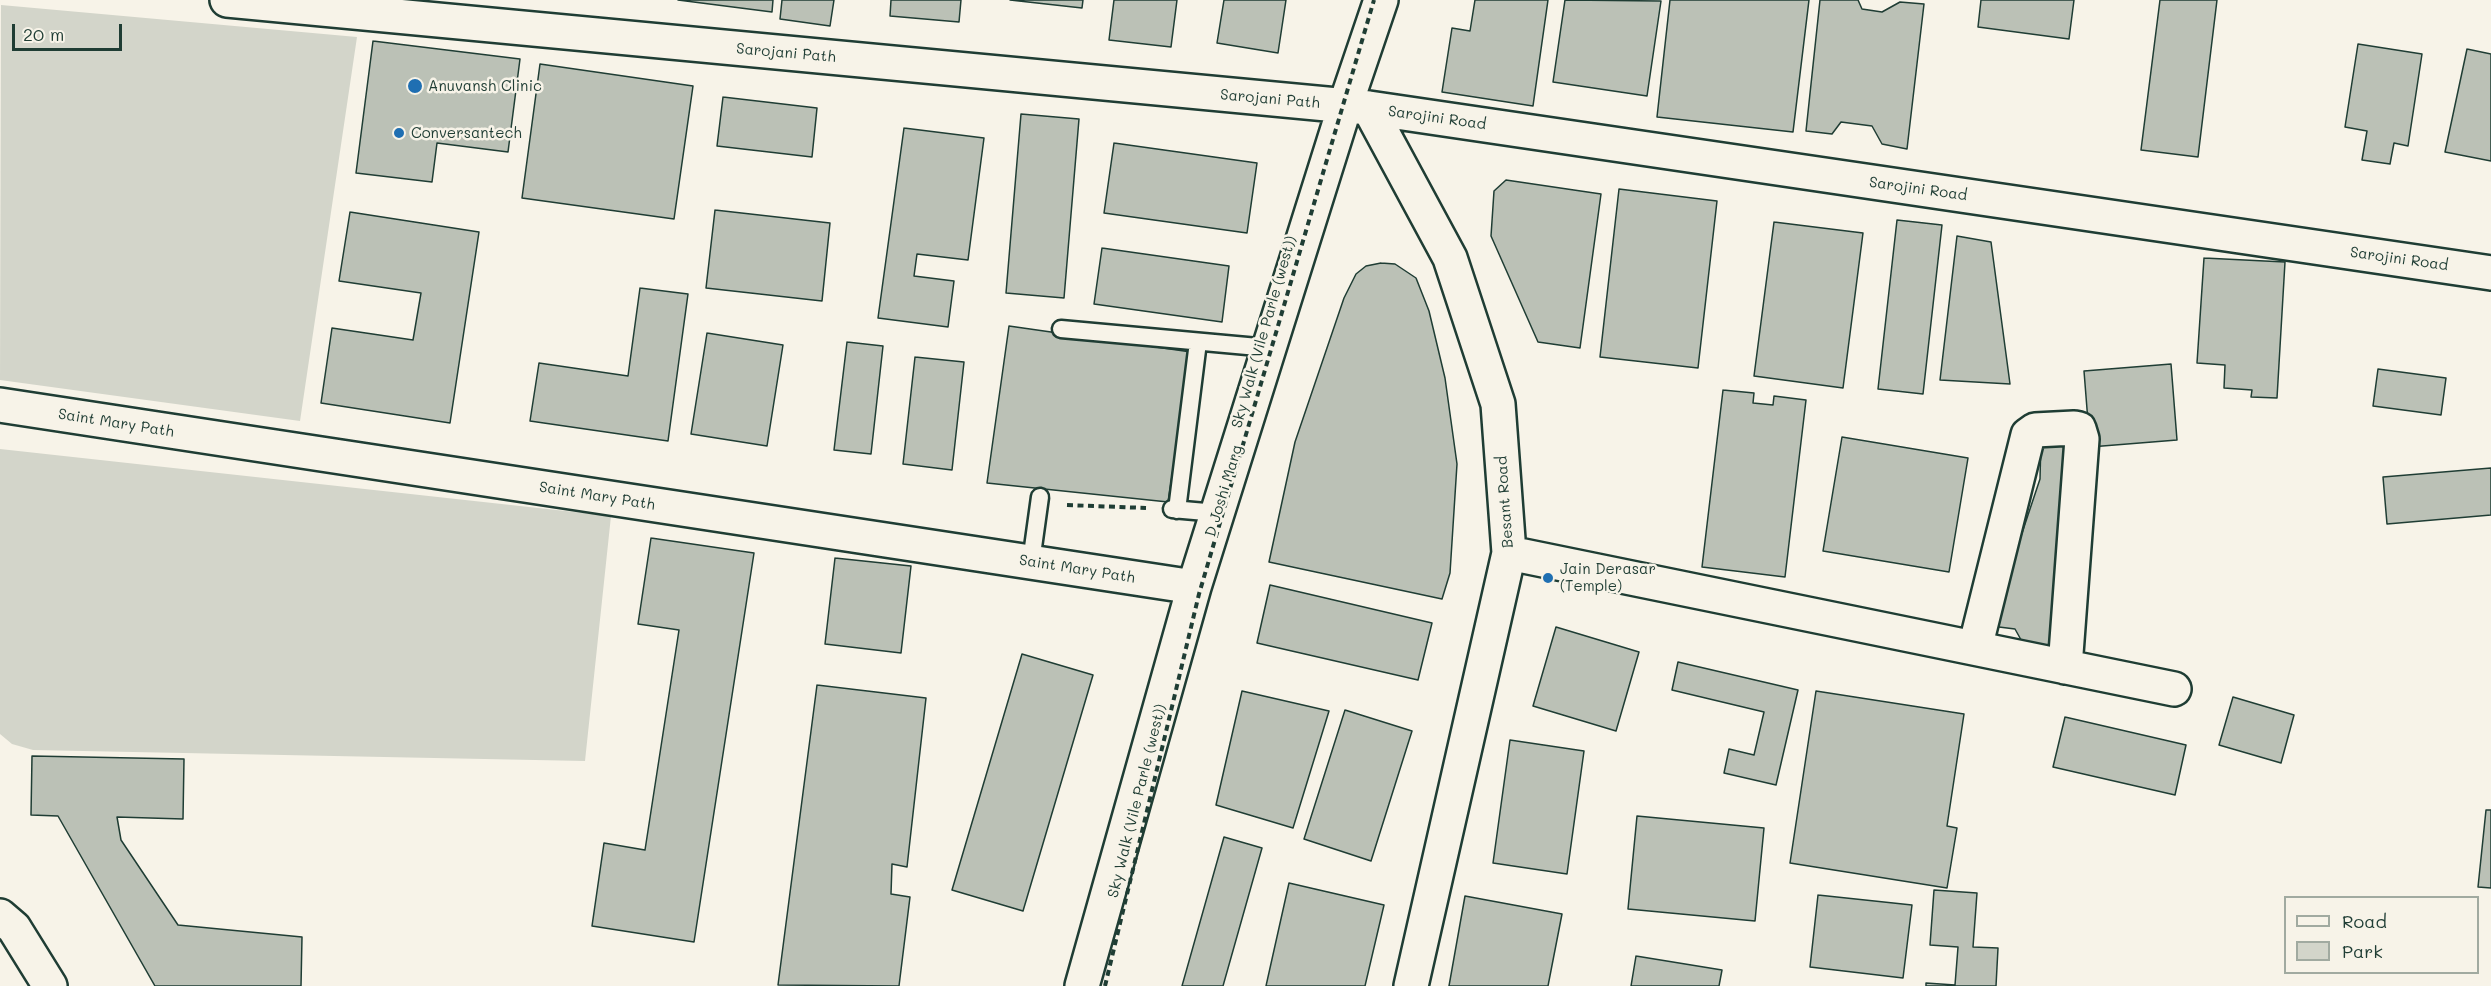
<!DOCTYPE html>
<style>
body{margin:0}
#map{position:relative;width:2491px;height:986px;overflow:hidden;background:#f7f3e8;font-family:Mali,sans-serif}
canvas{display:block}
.legend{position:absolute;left:2284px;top:896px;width:195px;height:78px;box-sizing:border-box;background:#f7f3e8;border:2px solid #a1aaa0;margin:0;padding:8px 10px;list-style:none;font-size:18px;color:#1f3d34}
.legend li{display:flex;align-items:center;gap:12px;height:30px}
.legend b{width:30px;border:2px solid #a1aaa0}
.scale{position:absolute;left:12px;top:24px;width:110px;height:27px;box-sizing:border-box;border:3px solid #1f3d34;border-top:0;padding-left:8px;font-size:18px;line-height:21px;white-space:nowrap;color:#1f3d34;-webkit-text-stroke:4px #f7f3e8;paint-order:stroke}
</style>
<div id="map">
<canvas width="2491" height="986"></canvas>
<ul class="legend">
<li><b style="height:8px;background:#f7f3e8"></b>Road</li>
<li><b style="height:16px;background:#d3d5ca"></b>Park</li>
</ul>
<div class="scale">20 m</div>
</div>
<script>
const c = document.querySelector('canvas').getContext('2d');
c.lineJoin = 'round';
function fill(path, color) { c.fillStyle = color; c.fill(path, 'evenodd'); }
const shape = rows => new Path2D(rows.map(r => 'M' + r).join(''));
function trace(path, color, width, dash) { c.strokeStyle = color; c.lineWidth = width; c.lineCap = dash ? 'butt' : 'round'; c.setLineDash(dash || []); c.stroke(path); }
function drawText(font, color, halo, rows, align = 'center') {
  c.font = font + ' Mali,sans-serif'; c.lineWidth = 5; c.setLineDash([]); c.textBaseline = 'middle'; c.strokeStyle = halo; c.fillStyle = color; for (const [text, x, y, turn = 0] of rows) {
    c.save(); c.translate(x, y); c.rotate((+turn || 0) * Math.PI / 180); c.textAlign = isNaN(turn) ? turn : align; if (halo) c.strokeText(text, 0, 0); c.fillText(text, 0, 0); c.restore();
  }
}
fill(shape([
 [1,5,357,37,300,421,0,380],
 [0,449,611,516,585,761,33,750,12,744,0,734]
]), '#d3d5ca');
const building = shape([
 [678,0,773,0,772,12,678,0],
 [782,0,834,0,830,26,780,19,782,0],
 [891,0,961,0,959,22,890,16,891,0],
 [1010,0,1083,0,1082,8,1010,0],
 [1114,0,1177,0,1171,47,1109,40,1114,0],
 [1224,0,1286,0,1278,53,1217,43,1224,0],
 [1475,0,1548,0,1533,106,1442,92,1452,28,1470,31,1475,0],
 [1565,0,1661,1,1647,96,1553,82,1565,0],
 [1670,0,1809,0,1793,132,1657,117,1670,0],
 [1820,0,1858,0,1862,9,1882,12,1900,2,1924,4,1907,149,1882,144,1872,126,1841,122,1832,134,1806,131,1820,0],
 [1981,0,2074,0,2069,39,1978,27,1981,0],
 [2160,0,2217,0,2198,157,2141,150,2160,0],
 [373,41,520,59,508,152,437,143,432,182,356,173,373,41],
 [2358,44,2422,54,2408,146,2394,143,2390,164,2362,160,2367,131,2345,127,2358,44],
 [2467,49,2491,54,2491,161,2445,152,2467,49],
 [540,64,693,86,674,219,522,198,540,64],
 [723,97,817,108,812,157,717,146,723,97],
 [1021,114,1079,119,1064,298,1006,293,1021,114],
 [904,128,984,138,968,260,917,254,914,276,954,281,948,327,878,318,904,128],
 [1114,143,1257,163,1247,233,1104,213,1114,143],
 [1506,180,1601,194,1580,348,1538,342,1491,236,1494,191,1506,180],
 [1619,189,1717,201,1698,368,1600,357,1619,189],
 [715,210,830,223,822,301,706,288,715,210],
 [350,212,479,232,450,423,321,403,332,328,413,340,421,293,339,281,350,212],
 [1897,220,1942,225,1923,394,1878,389,1897,220],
 [1774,222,1863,233,1843,388,1754,376,1774,222],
 [1957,236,1991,242,2010,384,1940,380,1957,236],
 [1102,248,1229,266,1222,322,1094,304,1102,248],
 [2204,258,2285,262,2277,398,2251,397,2252,390,2224,388,2225,365,2197,363,2204,258],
 [1381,263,1395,264,1416,278,1429,311,1445,378,1457,464,1450,573,1442,599,1269,562,1295,442,1344,298,1356,274,1366,266,1381,263],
 [640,288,688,294,668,441,530,421,539,363,628,376,640,288],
 [1009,326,1191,352,1168,502,987,483,1009,326],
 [707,333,783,345,767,446,691,434,707,333],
 [847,342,883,346,871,454,834,450,847,342],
 [915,357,964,362,952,470,903,464,915,357],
 [2171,364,2177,440,2090,447,2084,371,2171,364],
 [2378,369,2446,378,2441,415,2373,406,2378,369],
 [1723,390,1754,393,1753,403,1773,405,1774,396,1806,400,1785,577,1702,567,1723,390],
 [2075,434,2060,646,2025,647,2015,629,1991,626,2040,479,2041,439,2075,434],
 [1842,437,1968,458,1949,572,1823,551,1842,437],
 [2491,468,2491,515,2387,524,2383,477,2491,468],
 [651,538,754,553,694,942,592,926,604,843,645,850,679,630,638,624,651,538],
 [835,558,911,566,901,653,825,644,835,558],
 [1270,585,1432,623,1418,680,1257,643,1270,585],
 [1556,627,1639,652,1616,731,1533,706,1556,627],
 [1022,654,1093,675,1023,911,952,890,1022,654],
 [1678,662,1798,690,1776,785,1724,773,1729,749,1754,755,1764,712,1672,690,1678,662],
 [817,685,926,698,907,867,892,864,891,894,910,897,899,986,778,985,817,685],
 [1242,691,1329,711,1293,828,1216,805,1242,691],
 [1816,691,1964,714,1947,826,1957,828,1947,888,1790,863,1816,691],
 [2233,697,2294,715,2281,763,2219,745,2233,697],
 [1345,710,1412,731,1371,861,1304,839,1345,710],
 [2065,717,2186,745,2175,795,2053,767,2065,717],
 [1510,740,1584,751,1567,874,1493,863,1510,740],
 [32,756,184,759,183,819,117,817,121,840,178,925,302,937,301,986,155,986,58,816,31,815,32,756],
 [2486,810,2491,810,2491,888,2478,887,2486,810],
 [1637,816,1764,828,1755,921,1628,909,1637,816],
 [1224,837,1262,848,1223,986,1182,986,1224,837],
 [1289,883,1384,905,1365,986,1266,986,1289,883],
 [1934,890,1977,893,1973,947,1998,948,1996,986,1926,986,1926,983,1955,985,1958,947,1930,945,1934,890],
 [1818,895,1912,905,1903,978,1810,967,1818,895],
 [1465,896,1562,914,1548,986,1449,986,1465,896],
 [1636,956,1722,970,1719,986,1631,986,1636,956]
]);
fill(building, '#bbc1b6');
trace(building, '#1f3d34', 1.5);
const service = shape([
 [1061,329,1269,348],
 [1172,509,1217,513],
 [1177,510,1198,342],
 [1031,562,1040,497]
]);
const minor = shape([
 [227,0,1369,108,2491,273],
 [1369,108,1450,258,1498,404,1509,553,1411,986],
 [0,405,1194,587],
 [1509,553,2174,689],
 [1975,648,2028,435,2035,430,2074,428,2079,429,2082,439,2065,667],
 [0,916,14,928,50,986],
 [1082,986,1194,587,1345,106,1381,0]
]);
trace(service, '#1f3d34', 21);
trace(minor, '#1f3d34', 38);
trace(shape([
 [1067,505,1146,508]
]), '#1f3d34', 4, [6, 4.5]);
trace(service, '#f7f3e8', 16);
trace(minor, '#f7f3e8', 33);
trace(shape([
 [1105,986,1199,594,1374,0]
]), '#1f3d34', 4, [6, 4.5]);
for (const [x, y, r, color] of [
 [415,86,8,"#1f6fb2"],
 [399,133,6,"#1f6fb2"],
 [1548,578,6,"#1f6fb2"]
]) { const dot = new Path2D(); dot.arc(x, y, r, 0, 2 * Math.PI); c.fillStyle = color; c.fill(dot); trace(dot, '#f7f3e8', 2); }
drawText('15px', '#1f3d34', '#f7f3e8', [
 ["Sarojani Path",786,53,5],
 ["Sarojani Path",1270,99,5],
 ["Sarojini Road",1437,118,8],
 ["Sarojini Road",1918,189,8],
 ["Sarojini Road",2399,259,8],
 ["Sky Walk (Vile Parle (west))",1264,332,-74],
 ["Saint Mary Path",116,423,9],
 ["D Joshi Marg",1224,491,-73],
 ["Saint Mary Path",597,496,9],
 ["Besant Road",1505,502,-94],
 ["Saint Mary Path",1077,569,9],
 ["Sky Walk (Vile Parle (west))",1137,801,-76]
]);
drawText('15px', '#1f3d34', '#f7f3e8', [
 ["Anuvansh Clinic",428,86],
 ["Conversantech",411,133],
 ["Jain Derasar",1560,569],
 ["(Temple)",1560,586]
], 'left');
</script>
